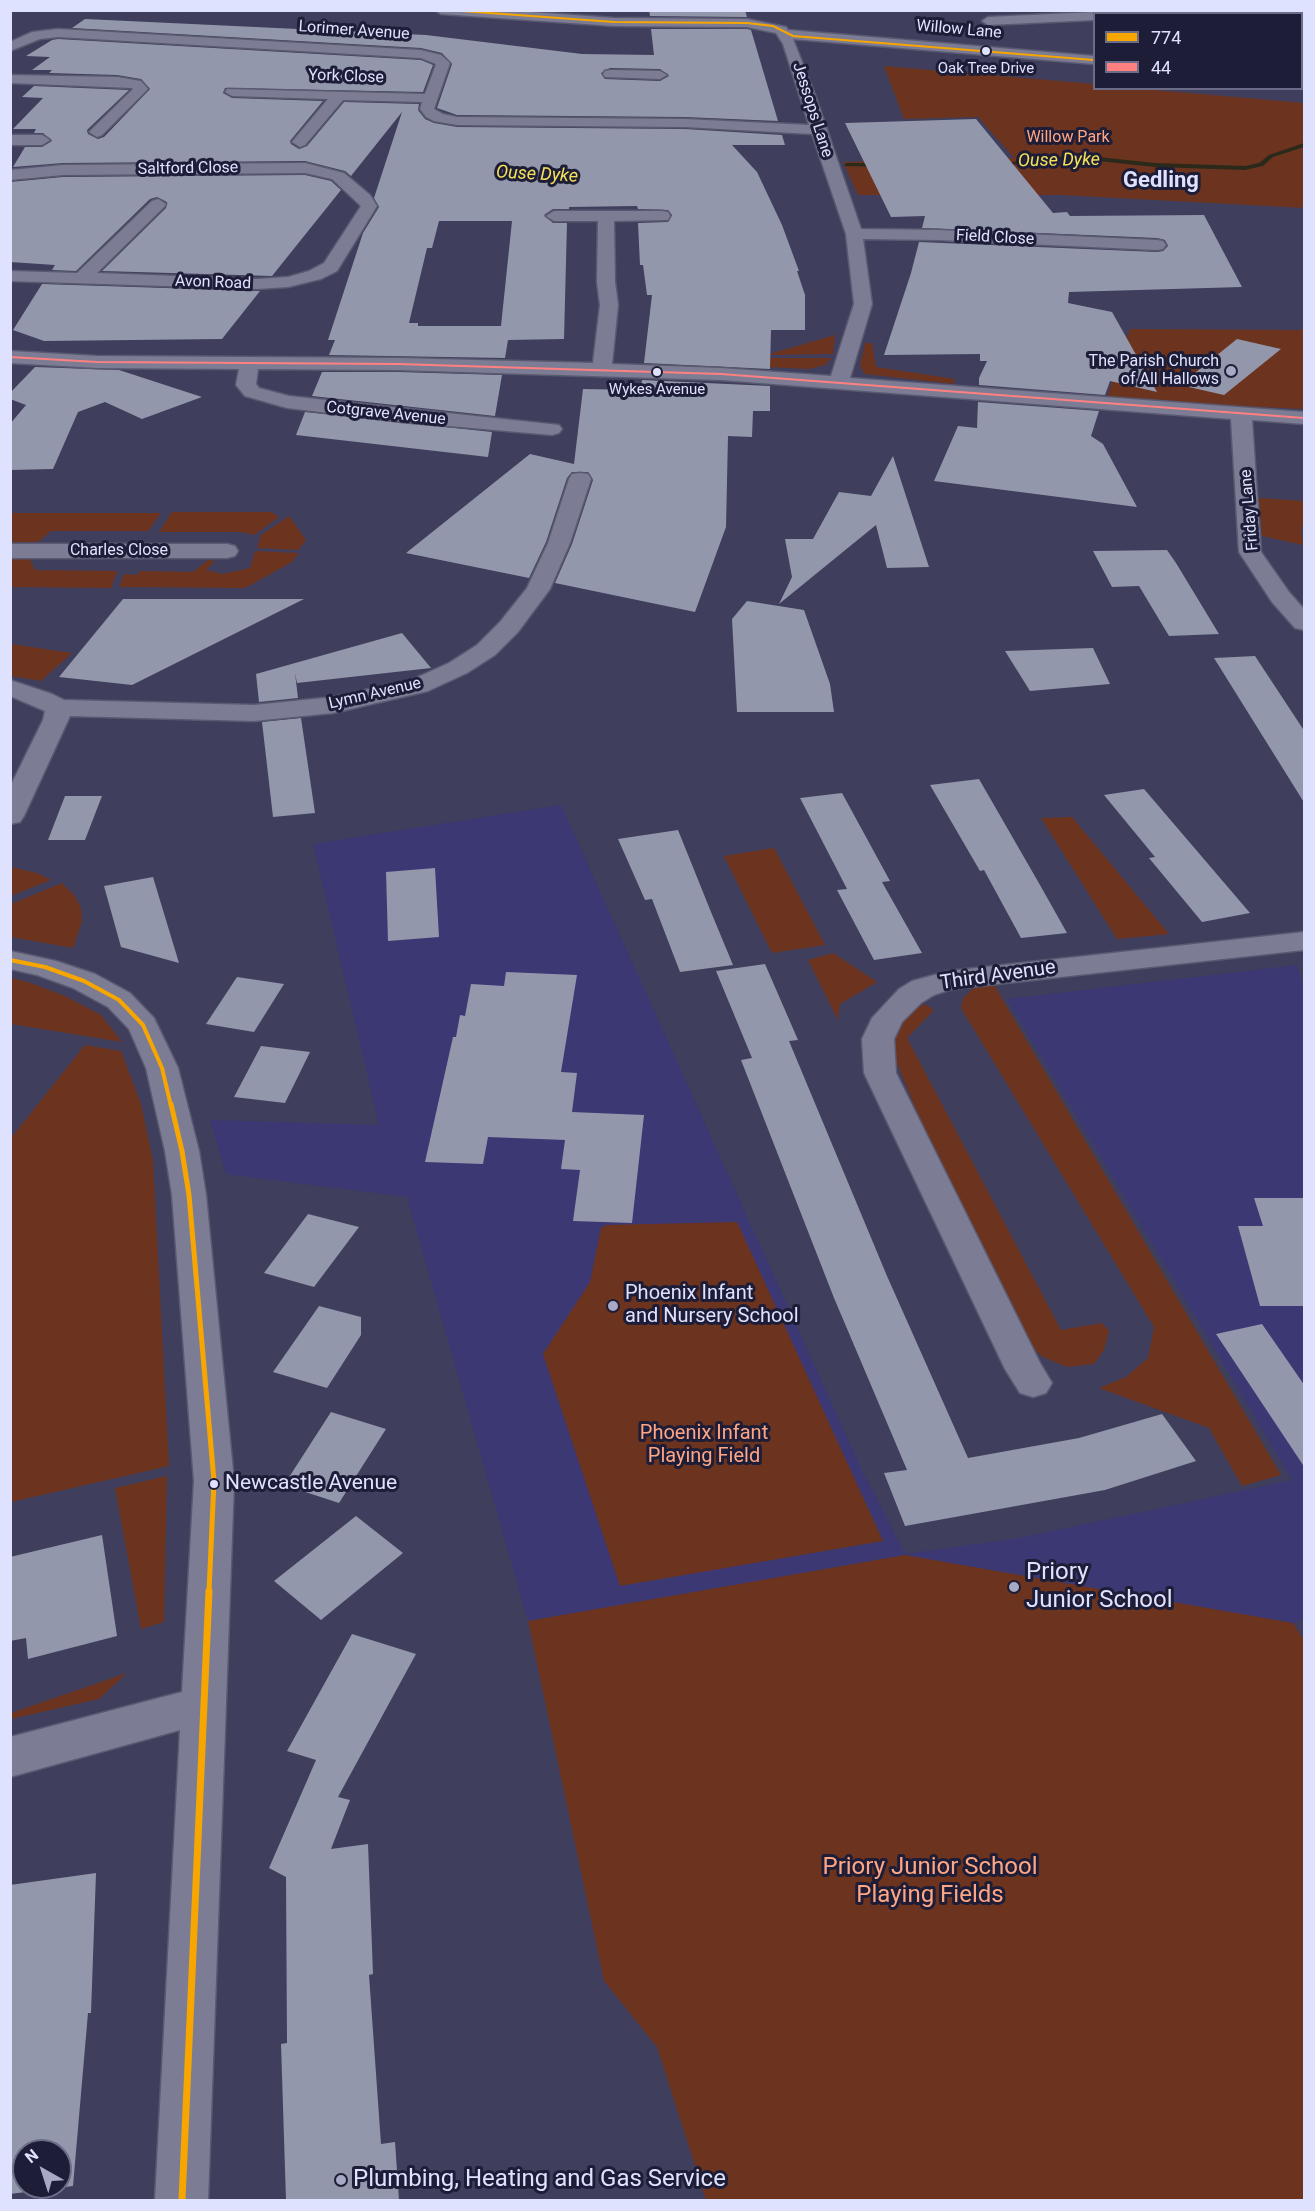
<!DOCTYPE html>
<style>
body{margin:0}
#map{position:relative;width:1315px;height:2211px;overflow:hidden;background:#3f3e5c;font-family:Roboto,sans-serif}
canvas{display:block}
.frame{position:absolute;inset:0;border:12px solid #dfe2fe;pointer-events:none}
.legend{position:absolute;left:1093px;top:12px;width:210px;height:78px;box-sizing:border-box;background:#1d1d37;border:2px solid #6b6c87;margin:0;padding:8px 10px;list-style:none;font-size:18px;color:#dfe2fe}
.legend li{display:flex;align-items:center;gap:12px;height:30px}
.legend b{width:30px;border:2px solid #6b6c87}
.north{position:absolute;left:12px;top:2139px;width:60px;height:60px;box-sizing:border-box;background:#1d1d37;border:2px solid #6b6c87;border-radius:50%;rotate:321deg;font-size:16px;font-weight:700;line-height:24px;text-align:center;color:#dfe2fe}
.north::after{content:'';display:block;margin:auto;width:21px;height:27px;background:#a7a9c5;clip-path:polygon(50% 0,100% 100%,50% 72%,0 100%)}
</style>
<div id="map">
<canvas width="1315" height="2211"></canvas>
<div class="frame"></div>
<ul class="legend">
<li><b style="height:8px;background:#f7a600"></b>774</li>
<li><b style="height:8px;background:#ff8080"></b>44</li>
</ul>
<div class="north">N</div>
</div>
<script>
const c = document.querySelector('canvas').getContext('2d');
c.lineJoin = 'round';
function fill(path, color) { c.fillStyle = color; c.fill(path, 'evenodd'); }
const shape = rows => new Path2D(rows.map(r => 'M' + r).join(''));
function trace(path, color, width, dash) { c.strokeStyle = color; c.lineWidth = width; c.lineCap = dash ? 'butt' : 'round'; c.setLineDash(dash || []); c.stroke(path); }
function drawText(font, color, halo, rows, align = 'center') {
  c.font = font + ' Roboto,sans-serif'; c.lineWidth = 6; c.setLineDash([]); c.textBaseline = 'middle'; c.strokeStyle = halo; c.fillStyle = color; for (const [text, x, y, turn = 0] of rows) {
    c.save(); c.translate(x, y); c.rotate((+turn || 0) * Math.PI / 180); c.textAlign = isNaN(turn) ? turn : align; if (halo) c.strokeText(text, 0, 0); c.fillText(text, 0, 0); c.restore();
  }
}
fill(shape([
 [561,805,860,1466,905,1554,1020,1538,1292,1480,1007,999,1297,965,1304,987,1304,1619,1293,1623,1304,1640,1304,2200,706,2200,657,2047,604,1981,528,1621,407,1197,226,1174,210,1120,379,1125,313,844]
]), '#3b3873');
fill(shape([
 [884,66,1094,84,1094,88,1143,89,1304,103,1304,208,1061,195,858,195,843,162,1014,158,978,117,904,119],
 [1130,329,1304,330,1304,409,1106,400],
 [835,335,833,354,766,355],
 [865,343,872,343,876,367,955,379,953,384,865,374,860,366],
 [720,358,832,358,825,365,809,369,721,365],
 [1259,498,1304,501,1304,527,1301,527,1303,545,1262,536],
 [172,512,271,512,279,517,254,535,240,532,159,532],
 [11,513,161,513,148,531,51,531,38,542,11,542],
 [289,516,306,540,298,550,257,548,261,535],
 [255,551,299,553,292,562,245,588,119,587,124,574,137,575,140,571,193,572,208,560,215,561,206,570,222,574,250,568],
 [10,557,29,557,35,570,117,571,111,588,11,587],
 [10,644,11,644,72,653,41,681,11,676],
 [1072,817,1169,934,1117,939,1041,818],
 [774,848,825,945,772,953,724,856],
 [11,867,37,873,51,880,11,896],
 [62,883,75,896,81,908,82,921,73,948,11,937,11,904],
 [833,953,877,982,840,1004,838,1020,808,960],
 [11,978,28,982,65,996,101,1015,122,1042,11,1024],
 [993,983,1281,1475,1242,1486,1209,1428,1099,1388,1126,1377,1148,1358,1154,1327,961,1008,963,998,975,987],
 [925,1004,934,1010,907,1038,1061,1330,1102,1323,1109,1331,1104,1350,1094,1364,1067,1367,1043,1357,1028,1345,924,1129,892,1051,894,1033,900,1025,915,1009],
 [85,1045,121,1051,141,1104,153,1161,169,1466,11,1502,11,1138],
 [737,1222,883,1541,620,1586,543,1354,590,1282,601,1228,606,1225],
 [167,1476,164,1622,141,1629,115,1488],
 [905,1555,1293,1623,1304,1640,1304,2200,706,2200,657,2047,604,1981,528,1621],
 [127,1673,99,1699,11,1719,11,1713]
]), '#6c341f');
fill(shape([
 [1304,143,1304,147,1273,157,1263,166,1245,170,1155,167,1079,159,995,166,992,164,1079,155,1155,163,1245,166,1259,163,1269,155,1304,143],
 [846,163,882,163,885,165,882,167,844,166,846,163]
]), '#2b291a');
fill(shape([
 [649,10,745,10,747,17,650,16],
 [85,19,426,35,582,54,654,55,651,29,747,29,751,30,778,121,685,117,457,115,437,108,452,64,442,53,421,48,72,28],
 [610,68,660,69,669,76,660,81,605,79,601,73],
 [58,39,421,60,433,65,423,92,225,88,223,93,232,98,323,101,290,141,291,144,299,149,307,146,344,102,419,104,418,110,425,119,434,123,457,127,685,129,782,135,785,145,732,145,757,172,782,225,799,271,797,271,805,295,805,330,771,330,770,369,644,363,652,295,647,295,643,265,640,265,638,223,668,222,672,215,668,210,638,209,637,206,569,207,569,209,553,209,544,215,553,223,567,223,564,339,508,340,505,358,329,355,335,340,328,340,363,233,379,207,374,198,402,112,351,176,345,171,305,161,63,163,13,167,25,147,42,147,52,141,43,133,34,133,36,129,13,129,43,98,22,97,34,86,129,90,87,130,88,134,98,139,104,137,150,89,141,79,117,75,49,73,52,70,32,70,50,57,26,56,52,40],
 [439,221,512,221,501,326,418,326,418,323,409,323,427,248,432,248],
 [976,119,1053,213,1067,212,1070,216,1204,215,1242,287,1069,292,1068,303,1112,312,1157,392,1110,381,1105,395,979,385,979,378,987,361,980,361,980,354,884,355,911,273,919,242,1157,252,1163,251,1168,246,1165,240,1157,238,922,228,925,216,891,217,845,123],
 [305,175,331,181,341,190,272,276,102,271,166,208,167,202,157,197,150,199,76,271,52,270,55,265,10,262,10,182,63,177],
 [42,284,257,291,260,291,222,339,44,341,13,330],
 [1237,339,1281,349,1224,395,1180,385],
 [35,367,119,370,202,397,142,419,105,402,78,412,53,469,10,470,10,424,26,405,10,399,10,393],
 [322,372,398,372,502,375,495,416,312,396],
 [642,380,770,386,770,411,753,411,752,437,728,436,726,527,695,612,555,583,572,544,593,480,588,472,572,472,567,478,546,542,529,578,406,553,530,454,574,464,583,389,640,390],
 [978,402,1099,411,1091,436,1103,444,1137,507,934,481,958,426,977,428],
 [305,412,492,432,488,457,296,435],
 [893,456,929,567,887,568,876,525,779,604,792,577,785,539,813,539,839,492,871,496],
 [1167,550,1176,563,1219,634,1169,636,1139,586,1112,587,1093,551],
 [123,599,304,599,132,685,59,677],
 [747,601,804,610,830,684,834,712,737,712,732,619],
 [402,633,431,668,297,683,295,673,298,698,259,702,256,674],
 [1093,648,1110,684,1030,691,1005,651],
 [1255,656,1305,732,1305,804,1214,658],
 [301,718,315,813,273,817,262,722],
 [979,779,1040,885,1067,933,1021,938,984,870,980,871,930,785],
 [1144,789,1250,913,1202,922,1149,858,1155,857,1104,795],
 [842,793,890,881,882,882,922,953,874,960,837,890,847,889,800,798],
 [65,796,102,796,85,840,48,840],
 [678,830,711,912,733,965,680,972,652,899,645,900,618,839],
 [435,868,439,937,388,941,386,872],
 [153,877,159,897,179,963,121,947,104,886],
 [765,964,798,1040,789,1041,887,1276,968,1458,1079,1438,1162,1414,1196,1461,1105,1490,905,1526,884,1473,907,1470,834,1298,741,1060,752,1058,716,971],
 [506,972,577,975,561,1072,577,1073,572,1112,644,1115,632,1223,573,1221,580,1170,561,1169,565,1140,488,1137,483,1164,425,1162,453,1037,456,1037,460,1015,465,1016,471,984,504,986],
 [237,977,284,984,254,1032,206,1024],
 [261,1046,310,1052,285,1103,234,1097],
 [1254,1198,1305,1198,1305,1306,1260,1306,1238,1226,1263,1226],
 [308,1214,359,1227,314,1287,264,1273],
 [319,1306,361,1317,361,1335,327,1388,273,1372],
 [1262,1324,1305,1386,1305,1468,1216,1334],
 [331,1412,386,1429,339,1503,284,1485],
 [356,1516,403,1553,321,1620,274,1581],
 [102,1535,117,1636,28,1659,26,1638,10,1641,10,1557],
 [352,1634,416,1654,338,1797,350,1800,331,1849,368,1844,373,1974,369,1975,381,2144,395,2142,399,2200,286,2200,281,2044,287,2043,286,1877,269,1868,316,1760,287,1751],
 [96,1873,91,2013,88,2013,73,2186,10,2194,10,1885],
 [24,2151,60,2151,60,2187,24,2187]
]), '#9397ab');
const minor = shape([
 [435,10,504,10,614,18,747,19,786,27,788,30,1094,56,1094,64,793,39,815,95,861,229,939,230,1157,240,1163,241,1166,245,1163,249,1157,250,939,240,863,239,872,304,850,378,1304,412,1304,424,1252,420,1261,552,1289,592,1304,609,1304,630,1295,628,1272,602,1239,552,1231,419,721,380,398,370,258,369,256,384,259,388,289,396,559,425,562,429,559,433,552,435,403,422,287,408,245,396,236,385,239,369,97,368,10,363,10,351,97,356,398,358,593,363,600,305,597,282,598,221,554,221,546,216,554,211,662,211,668,212,670,216,668,220,614,221,615,282,618,305,612,364,721,368,831,376,854,304,846,234,812,134,685,127,457,125,434,121,426,117,420,109,422,102,343,100,305,145,300,147,292,142,328,99,232,96,225,92,227,89,425,94,436,64,421,58,58,37,40,39,10,51,10,42,32,32,58,29,421,50,441,55,450,63,434,109,443,114,457,117,685,119,809,125,783,44,776,33,747,27,614,26,441,14,435,10],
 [1155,10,1187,10,1188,12,1150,14,1155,10],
 [1235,10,1248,10,1247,14,1234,14,1235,10],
 [1094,12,1099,14,1094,14,1094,20,988,25,982,21,988,17,1094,12],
 [610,70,660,71,667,75,660,79,605,77,603,74,605,71,610,70],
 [1302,73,1304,73,1304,81,1302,81,1302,73],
 [10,75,117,77,141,81,148,89,102,135,97,137,89,132,92,129,133,89,132,88,10,83,10,75],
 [10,135,42,135,50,140,42,145,10,145,10,135],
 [305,163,344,173,370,195,377,206,337,271,321,279,288,287,257,289,10,281,10,271,77,273,152,201,158,199,166,204,164,207,97,273,257,279,288,277,309,271,324,263,361,206,332,179,305,173,63,175,10,180,10,170,63,165,305,163],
 [580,473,588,474,591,479,570,543,550,589,518,632,495,655,467,673,428,691,333,713,254,721,70,716,24,816,20,822,10,824,10,787,43,720,45,711,10,696,10,680,52,694,64,700,254,705,333,697,411,680,449,663,477,645,500,622,527,588,548,543,569,479,572,474,580,473],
 [10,544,227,544,235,546,238,551,235,556,227,558,10,558,10,544],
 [1304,932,1304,950,952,989,934,995,921,1003,902,1022,894,1039,896,1073,1040,1363,1052,1383,1046,1393,1033,1397,1020,1393,1005,1369,864,1073,862,1039,872,1018,899,989,912,981,949,971,1304,932],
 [10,951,56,961,95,974,130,993,154,1018,178,1068,199,1151,206,1195,234,1481,208,2200,155,2200,180,1730,10,1777,10,1737,182,1692,194,1481,172,1195,165,1151,146,1068,129,1029,108,1007,73,988,37,975,10,969,10,951]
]);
trace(minor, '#595971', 3);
fill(minor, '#7c7d94');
trace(shape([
 [448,10,614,22,747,23,773,26,793,36,1094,60]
]), '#f7a600', 2);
trace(shape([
 [10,960,45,967,84,981,119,1000,143,1025,162,1068,171,1106]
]), '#f7a600', 4);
trace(shape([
 [171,1104,182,1151,189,1195,214,1481,209,1592]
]), '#f7a600', 5);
trace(shape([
 [182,2200,209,1591]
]), '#f7a600', 7);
trace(shape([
 [10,357,97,362,398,364,721,374,1304,418]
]), '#ff8080', 2);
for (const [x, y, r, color] of [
 [986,51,5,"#dfe2fe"],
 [1231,371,6,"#a7a9c5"],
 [657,372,5,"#dfe2fe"],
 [613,1306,6,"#a7a9c5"],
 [214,1484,5,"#dfe2fe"],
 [1014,1587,6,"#a7a9c5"],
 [341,2180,6,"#a7a9c5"]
]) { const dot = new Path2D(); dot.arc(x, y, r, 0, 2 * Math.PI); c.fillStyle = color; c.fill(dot); trace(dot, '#1d1d37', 2); }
drawText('15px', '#dfe2fe', '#1d1d37', [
 ["Oak Tree Drive",986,69],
 ["Wykes Avenue",657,390]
]);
drawText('16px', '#dfe2fe', '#1d1d37', [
 ["Willow Lane",959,30,5],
 ["Lorimer Avenue",354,31,4],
 ["York Close",346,77,2],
 ["Jessops Lane",812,110,72],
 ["Saltford Close",188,169,-1],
 ["Field Close",995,238,3],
 ["Avon Road",213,283,2],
 ["Cotgrave Avenue",386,414,6],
 ["Friday Lane",1250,510,-95],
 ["Charles Close",119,551],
 ["Lymn Avenue",375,694,-13]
]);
drawText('16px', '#fea684', '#1d1d37', [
 ["Willow Park",1068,138]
]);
drawText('16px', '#dfe2fe', '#1d1d37', [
 ["The Parish Church",1219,362],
 ["of All Hallows",1219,380]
], 'right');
drawText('italic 18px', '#f3e159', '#1d1d37', [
 ["Ouse Dyke",1059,161,-1],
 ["Ouse Dyke",537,175,3]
]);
drawText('20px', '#dfe2fe', '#1d1d37', [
 ["Third Avenue",998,976,-8]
]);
drawText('20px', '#dfe2fe', '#1d1d37', [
 ["Phoenix Infant",625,1294],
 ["and Nursery School",625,1317]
], 'left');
drawText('20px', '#fea684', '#1d1d37', [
 ["Phoenix Infant",704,1434],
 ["Playing Field",704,1457]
]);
drawText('21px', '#dfe2fe', '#1d1d37', [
 ["Newcastle Avenue",225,1484]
], 'left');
drawText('bold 22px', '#dfe2fe', '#1d1d37', [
 ["Gedling",1161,181]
]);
drawText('24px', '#dfe2fe', '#1d1d37', [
 ["Priory",1026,1573],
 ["Junior School",1026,1601],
 ["Plumbing, Heating and Gas Service",353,2180]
], 'left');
drawText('24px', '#fea684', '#1d1d37', [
 ["Priory Junior School",930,1868],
 ["Playing Fields",930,1896]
]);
</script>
